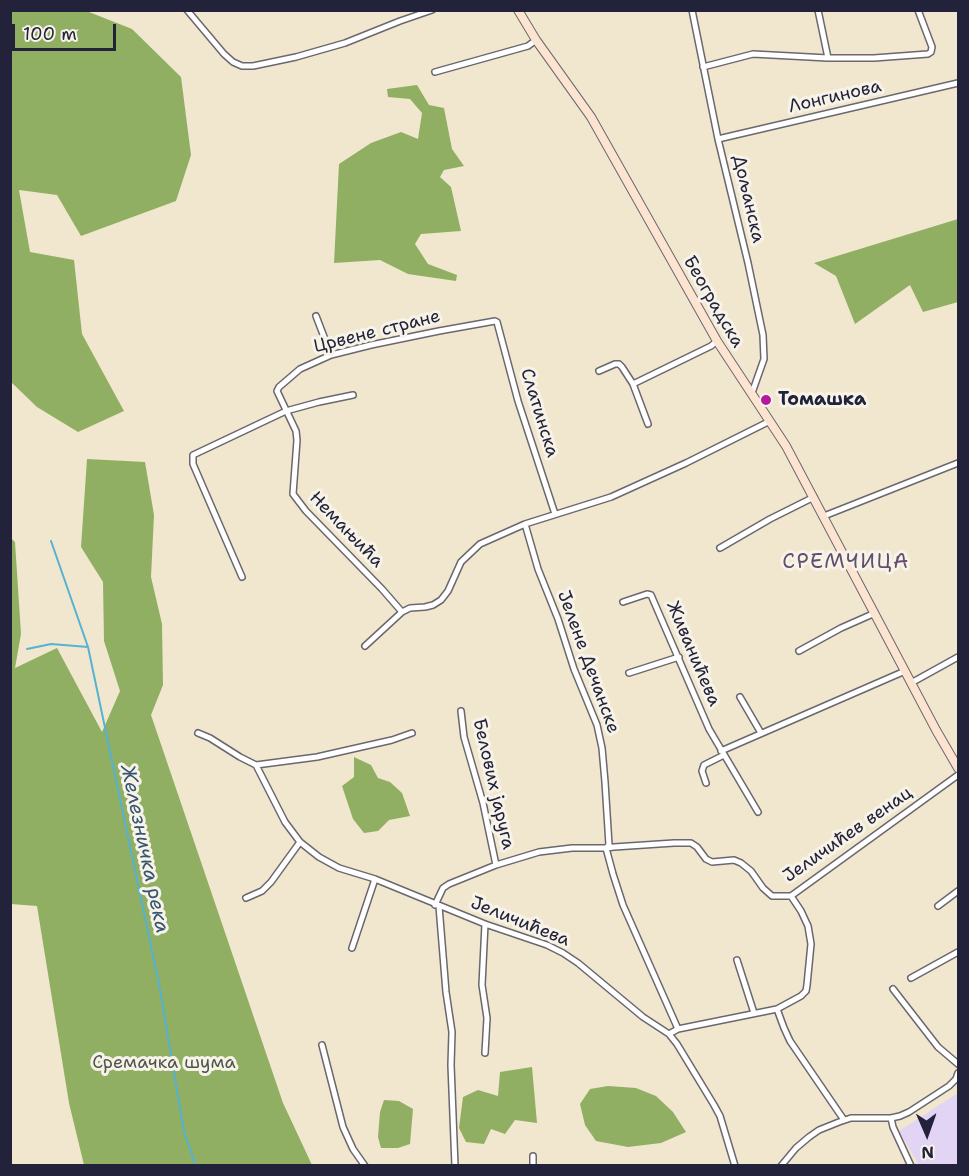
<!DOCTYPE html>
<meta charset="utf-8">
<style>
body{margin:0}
#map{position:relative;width:969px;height:1176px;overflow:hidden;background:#f1e7cf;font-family:"Shantell Sans",sans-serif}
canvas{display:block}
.frame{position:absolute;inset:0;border:12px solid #22223b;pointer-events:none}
.north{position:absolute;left:897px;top:1104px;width:60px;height:60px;-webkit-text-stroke:4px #f7f3e8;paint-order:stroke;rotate:178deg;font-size:16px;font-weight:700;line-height:24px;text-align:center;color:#22223b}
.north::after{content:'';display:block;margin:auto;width:21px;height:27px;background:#22223b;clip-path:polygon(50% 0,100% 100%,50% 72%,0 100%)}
.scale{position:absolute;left:12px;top:24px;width:104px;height:27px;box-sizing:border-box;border:3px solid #22223b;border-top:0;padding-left:8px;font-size:18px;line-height:21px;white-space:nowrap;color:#22223b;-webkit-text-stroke:4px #f7f3e8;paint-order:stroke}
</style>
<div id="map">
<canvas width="969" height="1176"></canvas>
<div class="frame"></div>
<div class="north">N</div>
<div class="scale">100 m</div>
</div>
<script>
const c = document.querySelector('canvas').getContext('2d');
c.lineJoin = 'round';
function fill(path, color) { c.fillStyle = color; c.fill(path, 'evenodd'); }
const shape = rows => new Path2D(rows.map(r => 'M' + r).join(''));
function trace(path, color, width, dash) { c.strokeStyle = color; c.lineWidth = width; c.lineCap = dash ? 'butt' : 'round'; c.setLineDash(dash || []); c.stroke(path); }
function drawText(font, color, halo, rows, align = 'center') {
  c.font = font + ' "Shantell Sans",sans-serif'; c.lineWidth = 6; c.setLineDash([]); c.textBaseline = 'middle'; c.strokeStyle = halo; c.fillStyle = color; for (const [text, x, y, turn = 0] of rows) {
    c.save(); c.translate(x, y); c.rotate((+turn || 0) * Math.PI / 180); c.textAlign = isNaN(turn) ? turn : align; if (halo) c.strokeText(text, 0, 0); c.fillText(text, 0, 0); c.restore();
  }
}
fill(shape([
 [958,1093,958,1165,919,1165,899,1131]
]), '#e1d4f4');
fill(shape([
 [10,11,88,11,89,12,132,29,181,77,191,155,176,201,81,236,57,195,19,190,30,252,74,260,82,334,124,411,78,432,37,407,11,382],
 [417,85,429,105,444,108,452,149,464,166,444,170,440,177,451,187,461,231,421,234,415,244,428,264,457,275,456,281,408,274,380,260,334,263,339,164,371,143,401,132,418,139,422,113,410,99,388,97,387,89],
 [958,219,958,302,923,312,910,285,855,324,836,276,814,263],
 [87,459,145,462,154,515,151,577,162,624,163,685,151,715,283,1103,312,1165,84,1165,69,1103,37,906,11,904,10,537,15,542,21,634,15,668,57,648,102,732,120,691,104,641,103,582,81,547],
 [354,757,371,765,378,778,390,782,402,793,410,816,389,820,378,831,364,833,353,819,342,786,354,777],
 [532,1067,537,1123,515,1120,505,1134,491,1129,484,1144,466,1142,459,1128,463,1097,478,1090,498,1096,500,1072],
 [608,1086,636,1088,656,1096,673,1112,686,1132,661,1143,628,1147,596,1141,585,1125,580,1104,590,1089],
 [384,1100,399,1101,413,1109,410,1144,398,1148,381,1148,378,1137,380,1112]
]), '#90af62');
trace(shape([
 [51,541,88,647,159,984,184,1132,196,1166],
 [27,649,51,644,88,647],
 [10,651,11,651]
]), '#55b2d3', 2);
const minor = shape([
 [187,10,224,54,233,62,242,66,253,66,296,57,345,43,400,21,432,10],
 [692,10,718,139,748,263,763,335,764,359,752,393],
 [818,10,828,58],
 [703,67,753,54,828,58,874,58,928,54,931,52,932,47,918,10],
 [435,72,528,46,536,40],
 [718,139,958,83],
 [316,316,331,355],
 [599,371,615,364,619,364,622,367,633,384,648,424],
 [633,384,711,346,717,341],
 [824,516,958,463],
 [525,524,538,569,558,619,574,669,597,725,602,748,605,782,609,845,606,848,613,874,623,905,678,1029],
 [720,548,770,519,814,497],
 [242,577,193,464,193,455,286,411,319,402,353,395],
 [623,602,647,594,651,595,709,729,758,812],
 [402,612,382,589,306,511,293,494,297,440,296,431,277,391,279,387,300,369,331,355,371,345,439,331,495,321,497,322,518,401,555,514],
 [365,646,402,612,410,608,425,607,433,605,441,600,448,591,461,562,480,544,525,524,611,497,686,463,770,421],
 [799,651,841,628,875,613],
 [629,673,679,657],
 [911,683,958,657],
 [740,697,761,733],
 [461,711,464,737,483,803,496,865],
 [198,733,210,738,240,757,256,765,285,822,300,842,319,857,339,868,375,879,485,924,547,945,563,953,578,963,643,1017,669,1034,677,1044,714,1105,720,1116,735,1166],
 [721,751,905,671],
 [256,765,317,757,392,740,412,733],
 [706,783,702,771,704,765,724,755],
 [246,898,262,891,271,882,300,842],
 [435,905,443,888,449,884,496,865,539,852,572,848,606,848,614,847,674,843,691,843,697,847,706,859,712,862,734,860,741,863,751,871,763,888,772,896,791,896,958,775],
 [439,906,446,992,452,1032,451,1065,455,1166],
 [938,906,958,891],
 [485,924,482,985,487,1018,485,1053],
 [352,948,375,879],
 [737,960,754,1013],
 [911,978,958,952],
 [893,989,938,1047,958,1064],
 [777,1009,784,1028,790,1041,844,1120],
 [669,1034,678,1029,777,1009,801,996,806,991,807,985,811,944,808,926,801,911,791,896],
 [322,1045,343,1127,353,1149,365,1166],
 [891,1118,893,1127,911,1166],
 [533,1156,533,1166],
 [781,1166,796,1148,809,1137,819,1130,839,1122,851,1118,891,1118,900,1116,909,1112,949,1086,956,1079,958,1073]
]);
const secondary = shape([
 [518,10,536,40,591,117,717,341,786,446,936,730,958,768]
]);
trace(minor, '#6a676f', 8);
trace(secondary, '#6a676f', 10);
trace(minor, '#fff', 5);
trace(secondary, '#fde4d1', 8);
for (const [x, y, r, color] of [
 [766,400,6,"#b5179e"]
]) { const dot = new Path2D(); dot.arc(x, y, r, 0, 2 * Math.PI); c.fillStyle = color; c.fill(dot); trace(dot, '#f7f3e8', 2); }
drawText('18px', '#22223b', '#f7f3e8', [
 ["Лонгинова",835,97,-13],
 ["Дољанска",748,199,77],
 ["Београдска",713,302,60],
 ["Црвене стране",377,332,-14],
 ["Слатинска",539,413,73],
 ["Немањића",346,530,46],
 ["Живанићева",693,654,67],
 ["Јелене Дечанске",588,662,70],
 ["Белових јаруга",493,784,77],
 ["Јеличићев венац",848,835,-35],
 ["Јеличићева",520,922,22]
]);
drawText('bold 18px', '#22223b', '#f7f3e8', [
 ["Томашка",778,400]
], 'left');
drawText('18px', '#4e554b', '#f7f3e8', [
 ["Сремачка шума",164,1063]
]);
drawText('italic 20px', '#345470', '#f7f3e8', [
 ["Железничка река",144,849,78]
]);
c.letterSpacing = '1.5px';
drawText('21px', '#644e6e', '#f7f3e8', [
 ["СРЕМЧИЦА",846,563]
]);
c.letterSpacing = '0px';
</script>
